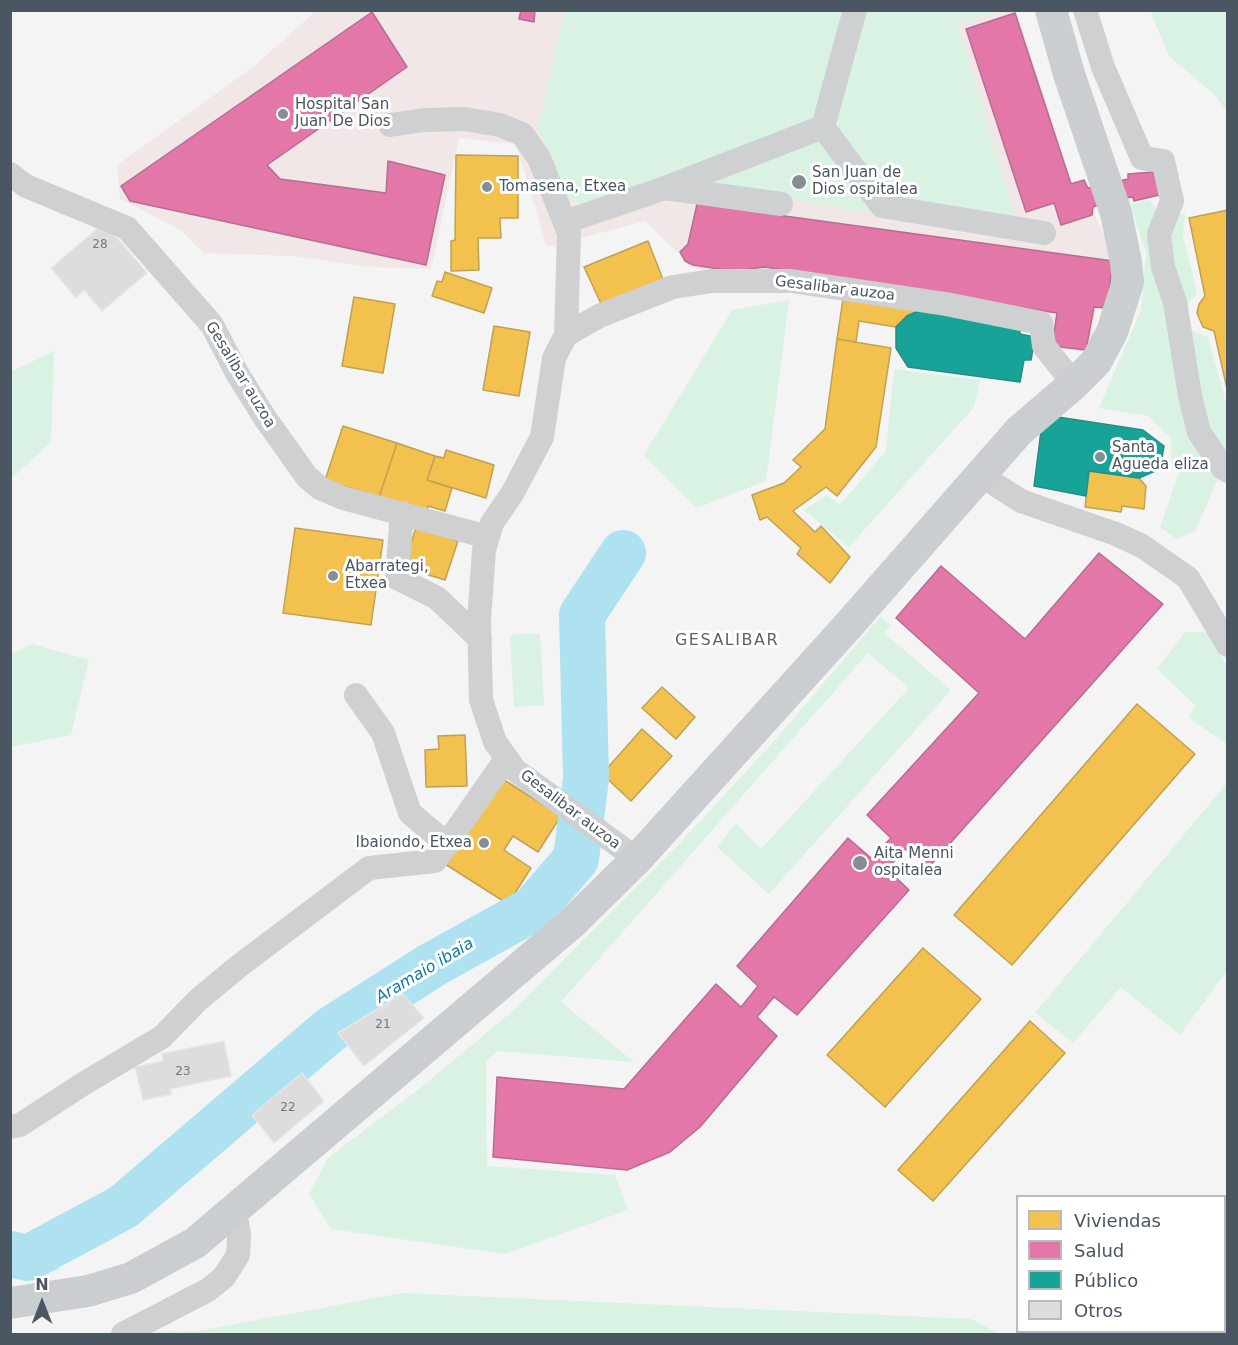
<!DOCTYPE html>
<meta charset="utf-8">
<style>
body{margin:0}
#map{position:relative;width:1238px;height:1345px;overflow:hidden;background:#f4f4f4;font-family:"DejaVu Sans",sans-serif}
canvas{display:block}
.frame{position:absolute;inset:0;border:12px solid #4a5661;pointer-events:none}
.legend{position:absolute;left:1016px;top:1195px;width:210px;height:138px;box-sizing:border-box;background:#fff;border:2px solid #b7bbc0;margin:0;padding:8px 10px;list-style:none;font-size:18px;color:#4a5661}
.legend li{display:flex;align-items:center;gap:12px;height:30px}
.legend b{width:30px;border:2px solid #b7bbc0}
.north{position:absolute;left:12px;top:1273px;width:60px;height:60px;-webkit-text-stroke:4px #fff;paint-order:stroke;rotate:0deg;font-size:16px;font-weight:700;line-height:24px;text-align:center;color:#4a5661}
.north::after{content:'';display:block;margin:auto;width:21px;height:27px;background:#4a5661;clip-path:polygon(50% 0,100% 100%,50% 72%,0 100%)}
</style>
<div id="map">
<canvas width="1238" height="1345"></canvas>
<div class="frame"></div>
<ul class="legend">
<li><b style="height:16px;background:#f2c14e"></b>Viviendas</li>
<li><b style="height:16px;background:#e377a8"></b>Salud</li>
<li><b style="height:16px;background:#17a398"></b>Público</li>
<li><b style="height:16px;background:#ddddde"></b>Otros</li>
</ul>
<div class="north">N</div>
</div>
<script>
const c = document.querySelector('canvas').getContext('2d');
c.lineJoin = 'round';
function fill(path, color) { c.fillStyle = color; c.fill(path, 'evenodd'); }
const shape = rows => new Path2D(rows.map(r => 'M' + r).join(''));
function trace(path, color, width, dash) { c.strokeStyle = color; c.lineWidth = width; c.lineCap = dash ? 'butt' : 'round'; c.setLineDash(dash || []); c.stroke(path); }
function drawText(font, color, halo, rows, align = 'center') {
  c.font = font + ' "DejaVu Sans",sans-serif'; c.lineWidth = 6; c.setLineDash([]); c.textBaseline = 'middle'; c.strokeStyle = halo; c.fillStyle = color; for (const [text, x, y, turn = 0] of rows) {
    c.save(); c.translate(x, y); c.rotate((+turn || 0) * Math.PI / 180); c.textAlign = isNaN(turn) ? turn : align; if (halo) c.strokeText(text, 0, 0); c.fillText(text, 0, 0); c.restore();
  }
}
fill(shape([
 [1016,10,1072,182,1085,179,1088,187,1127,179,1127,173,1154,171,1161,196,1095,208,1095,215,1115,260,1110,310,1096,310,1089,353,1049,347,1053,317,765,272,731,274,693,268,684,262,679,254,645,221,547,247,516,144,459,138,431,269,370,267,293,256,203,253,181,230,120,199,117,165,253,67,316,11]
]), '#f1e7e6');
fill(shape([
 [564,11,1005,11,957,23,1022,239,669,178,582,206,567,198,538,128],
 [1150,11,1227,11,1227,112,1216,96,1169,56],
 [1150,200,1164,223,1185,212,1183,236,1197,293,1182,312,1183,327,1208,337,1228,410,1227,467,1223,468,1195,531,1177,539,1160,527,1181,467,1171,465,1171,438,1148,416,1099,408,1141,310,1146,253,1130,204],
 [789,300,766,481,697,508,644,455,732,310],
 [54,351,51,442,11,479,11,372],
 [894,369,980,380,974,407,849,547,804,510,827,495,840,505,886,451],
 [880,617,891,626,884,633,951,690,769,894,717,847,736,823,761,849,909,688,868,653,561,1002,634,1062,498,1051,486,1061,487,1166,615,1175,628,1210,505,1254,331,1229,309,1194,328,1158,419,1089,508,1015,679,844,776,739],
 [1185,632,1208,632,1227,667,1227,744,1189,718,1195,705,1157,669],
 [540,633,544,705,514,707,510,635],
 [32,644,89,660,71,735,11,747,11,654],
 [1227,783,1227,971,1180,1035,1121,987,1073,1043,1035,1013],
 [11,1236,62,1270,11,1278],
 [402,1293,971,1319,999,1334,11,1334,198,1331]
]), '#d9f2e3');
const homes = shape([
 [456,155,518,156,518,218,500,218,501,238,478,238,479,270,451,271,451,241,455,240,456,155],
 [1228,210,1228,393,1214,331,1203,327,1197,313,1199,304,1205,296,1189,218,1228,210],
 [648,241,664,282,603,308,584,267,648,241],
 [445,272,492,288,484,313,432,296,437,281,442,282,445,272],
 [354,297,395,304,383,373,342,366,354,297],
 [843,299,921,310,907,316,896,327,859,321,856,342,837,339,843,299],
 [494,326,530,332,519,396,483,390,494,326],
 [837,339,891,348,876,447,837,496,826,487,793,511,815,532,821,526,850,557,830,583,797,554,801,548,767,517,760,520,752,495,784,483,801,467,793,460,825,429,837,339],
 [343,426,397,443,379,497,325,480,343,426],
 [397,443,435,456,427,480,452,488,445,511,428,506,427,512,379,497,397,443],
 [446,450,494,465,486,498,427,480,435,456,444,458,446,450],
 [1089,471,1139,478,1146,486,1144,509,1122,506,1121,512,1085,507,1089,471],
 [295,528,383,540,371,625,283,613,295,528],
 [416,528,458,541,445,580,403,567,416,528],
 [662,687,695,717,676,739,642,708,662,687],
 [1137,704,1195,754,1012,965,954,915,1137,704],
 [642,729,672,756,631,801,602,774,642,729],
 [465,735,467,786,426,787,425,750,439,749,438,736,465,735],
 [501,778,561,816,538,852,513,836,504,850,531,868,508,904,445,864,501,778],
 [923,948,981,999,885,1107,827,1055,923,948],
 [1030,1021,1065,1053,933,1201,898,1170,1030,1021]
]);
fill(homes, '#f2c14e');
trace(homes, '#c0a154', 1.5);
const health = shape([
 [521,10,535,10,534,22,519,19,521,10],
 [372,12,407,67,267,165,280,179,386,193,388,161,445,175,426,265,130,201,121,186,372,12],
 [1015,13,1071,184,1084,180,1088,188,1128,179,1128,174,1153,172,1159,195,1134,201,1133,197,1115,199,1093,207,1092,215,1061,225,1054,203,1026,212,966,29,1015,13],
 [697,204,1113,261,1107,308,1094,307,1086,350,1052,346,1057,313,765,267,732,271,693,265,685,261,680,252,688,244,697,204],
 [1099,553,1163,604,929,867,905,849,887,869,909,890,797,1015,774,997,757,1017,777,1036,700,1127,670,1152,627,1170,493,1157,497,1077,624,1089,716,984,741,1007,758,986,737,966,848,838,871,858,891,838,867,815,979,693,896,618,941,566,1025,639,1099,553]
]);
fill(health, '#e377a8');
trace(health, '#b56d93', 1.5);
const public = shape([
 [921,310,1020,326,1020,334,1035,337,1031,360,1024,360,1020,382,908,367,896,348,896,327,907,316,921,310],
 [1058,417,1143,430,1164,446,1160,469,1139,478,1089,471,1086,496,1034,486,1041,431,1058,417]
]);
fill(public, '#17a398');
trace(public, '#268c88', 1.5);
trace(shape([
 [10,1254,28,1258,123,1207,330,1030,432,965,533,909,576,859,586,778,582,615,623,553]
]), '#aee2f0', 46);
const building = shape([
 [104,223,147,273,102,311,84,290,76,298,51,268,104,223],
 [403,994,424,1018,364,1066,338,1033,403,994],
 [224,1041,231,1076,170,1089,172,1094,143,1100,135,1067,163,1061,162,1054,224,1041],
 [302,1073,324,1101,274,1143,252,1115,302,1073]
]);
fill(building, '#ddddde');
trace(building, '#e5e6e7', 1.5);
trace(shape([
 [1085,10,1103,67,1142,158,1163,161,1172,201,1159,234,1163,267,1175,302,1190,396,1199,432,1223,468,1228,471],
 [390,125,424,120,465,119,500,125,522,134,539,158,569,233,566,335],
 [823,127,882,206,1044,233],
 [10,174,26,186,127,228,212,325,237,373,265,418,307,477,320,488,343,498,488,537],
 [665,188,823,127,855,10],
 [565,222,665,188,781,204],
 [979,474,1021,501,1116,534,1142,546,1188,578,1228,645],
 [402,513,397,578,437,598,480,639],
 [356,695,383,733,410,813,435,834,450,842],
 [637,859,515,770,495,742,481,700,479,620,484,550,492,523,512,494,542,437,554,358,566,335,599,316,673,287,712,281,791,281,946,304,1041,323,1044,346,1074,384],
 [10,1127,20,1125,83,1084,162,1037,198,1000,239,966,369,868,435,861,506,759],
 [123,1334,208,1290,224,1277,238,1255,239,1235,235,1211]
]), '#ced0d2', 24);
trace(shape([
 [10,1303,88,1291,131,1278,195,1243,572,923,637,859,847,627,1019,431,1074,384,1096,362,1112,332,1128,282,1126,262,1116,213,1069,74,1051,10]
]), '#caced1', 32);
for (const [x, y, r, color] of [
 [283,114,6,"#868d94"],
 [799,182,8,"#868d94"],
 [487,187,6,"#868d94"],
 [1100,457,6,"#868d94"],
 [333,576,6,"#868d94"],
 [484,843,6,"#868d94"],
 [860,863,8,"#868d94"]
]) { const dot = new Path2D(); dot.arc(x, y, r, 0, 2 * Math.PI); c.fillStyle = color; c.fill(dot); trace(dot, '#fff', 2); }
drawText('12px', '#707881', null, [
 ["28",100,245],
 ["21",383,1025],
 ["23",183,1072],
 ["22",288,1108]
]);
drawText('15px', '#4a5661', '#fff', [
 ["Hospital San",295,105],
 ["Juan De Dios",295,122],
 ["San Juan de",812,173],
 ["Dios ospitalea",812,190],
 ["Tomasena, Etxea",499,187],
 ["Santa",1112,448],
 ["Agueda eliza",1112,465],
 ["Abarrategi,",345,567],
 ["Etxea",345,584],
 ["Ibaiondo, Etxea",472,843,"right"],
 ["Aita Menni",874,854],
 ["ospitalea",874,871]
], 'left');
drawText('15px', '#4a5661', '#fff', [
 ["Gesalibar auzoa",835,289,7],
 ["Gesalibar auzoa",240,375,59],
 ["Gesalibar auzoa",570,810,37]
]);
c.letterSpacing = '1.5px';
drawText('16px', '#5f6368', '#fff', [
 ["GESALIBAR",727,641]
]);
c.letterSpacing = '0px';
drawText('italic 16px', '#0c7c9b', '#fff', [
 ["Aramaio ibaia",425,971,-31]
]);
</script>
